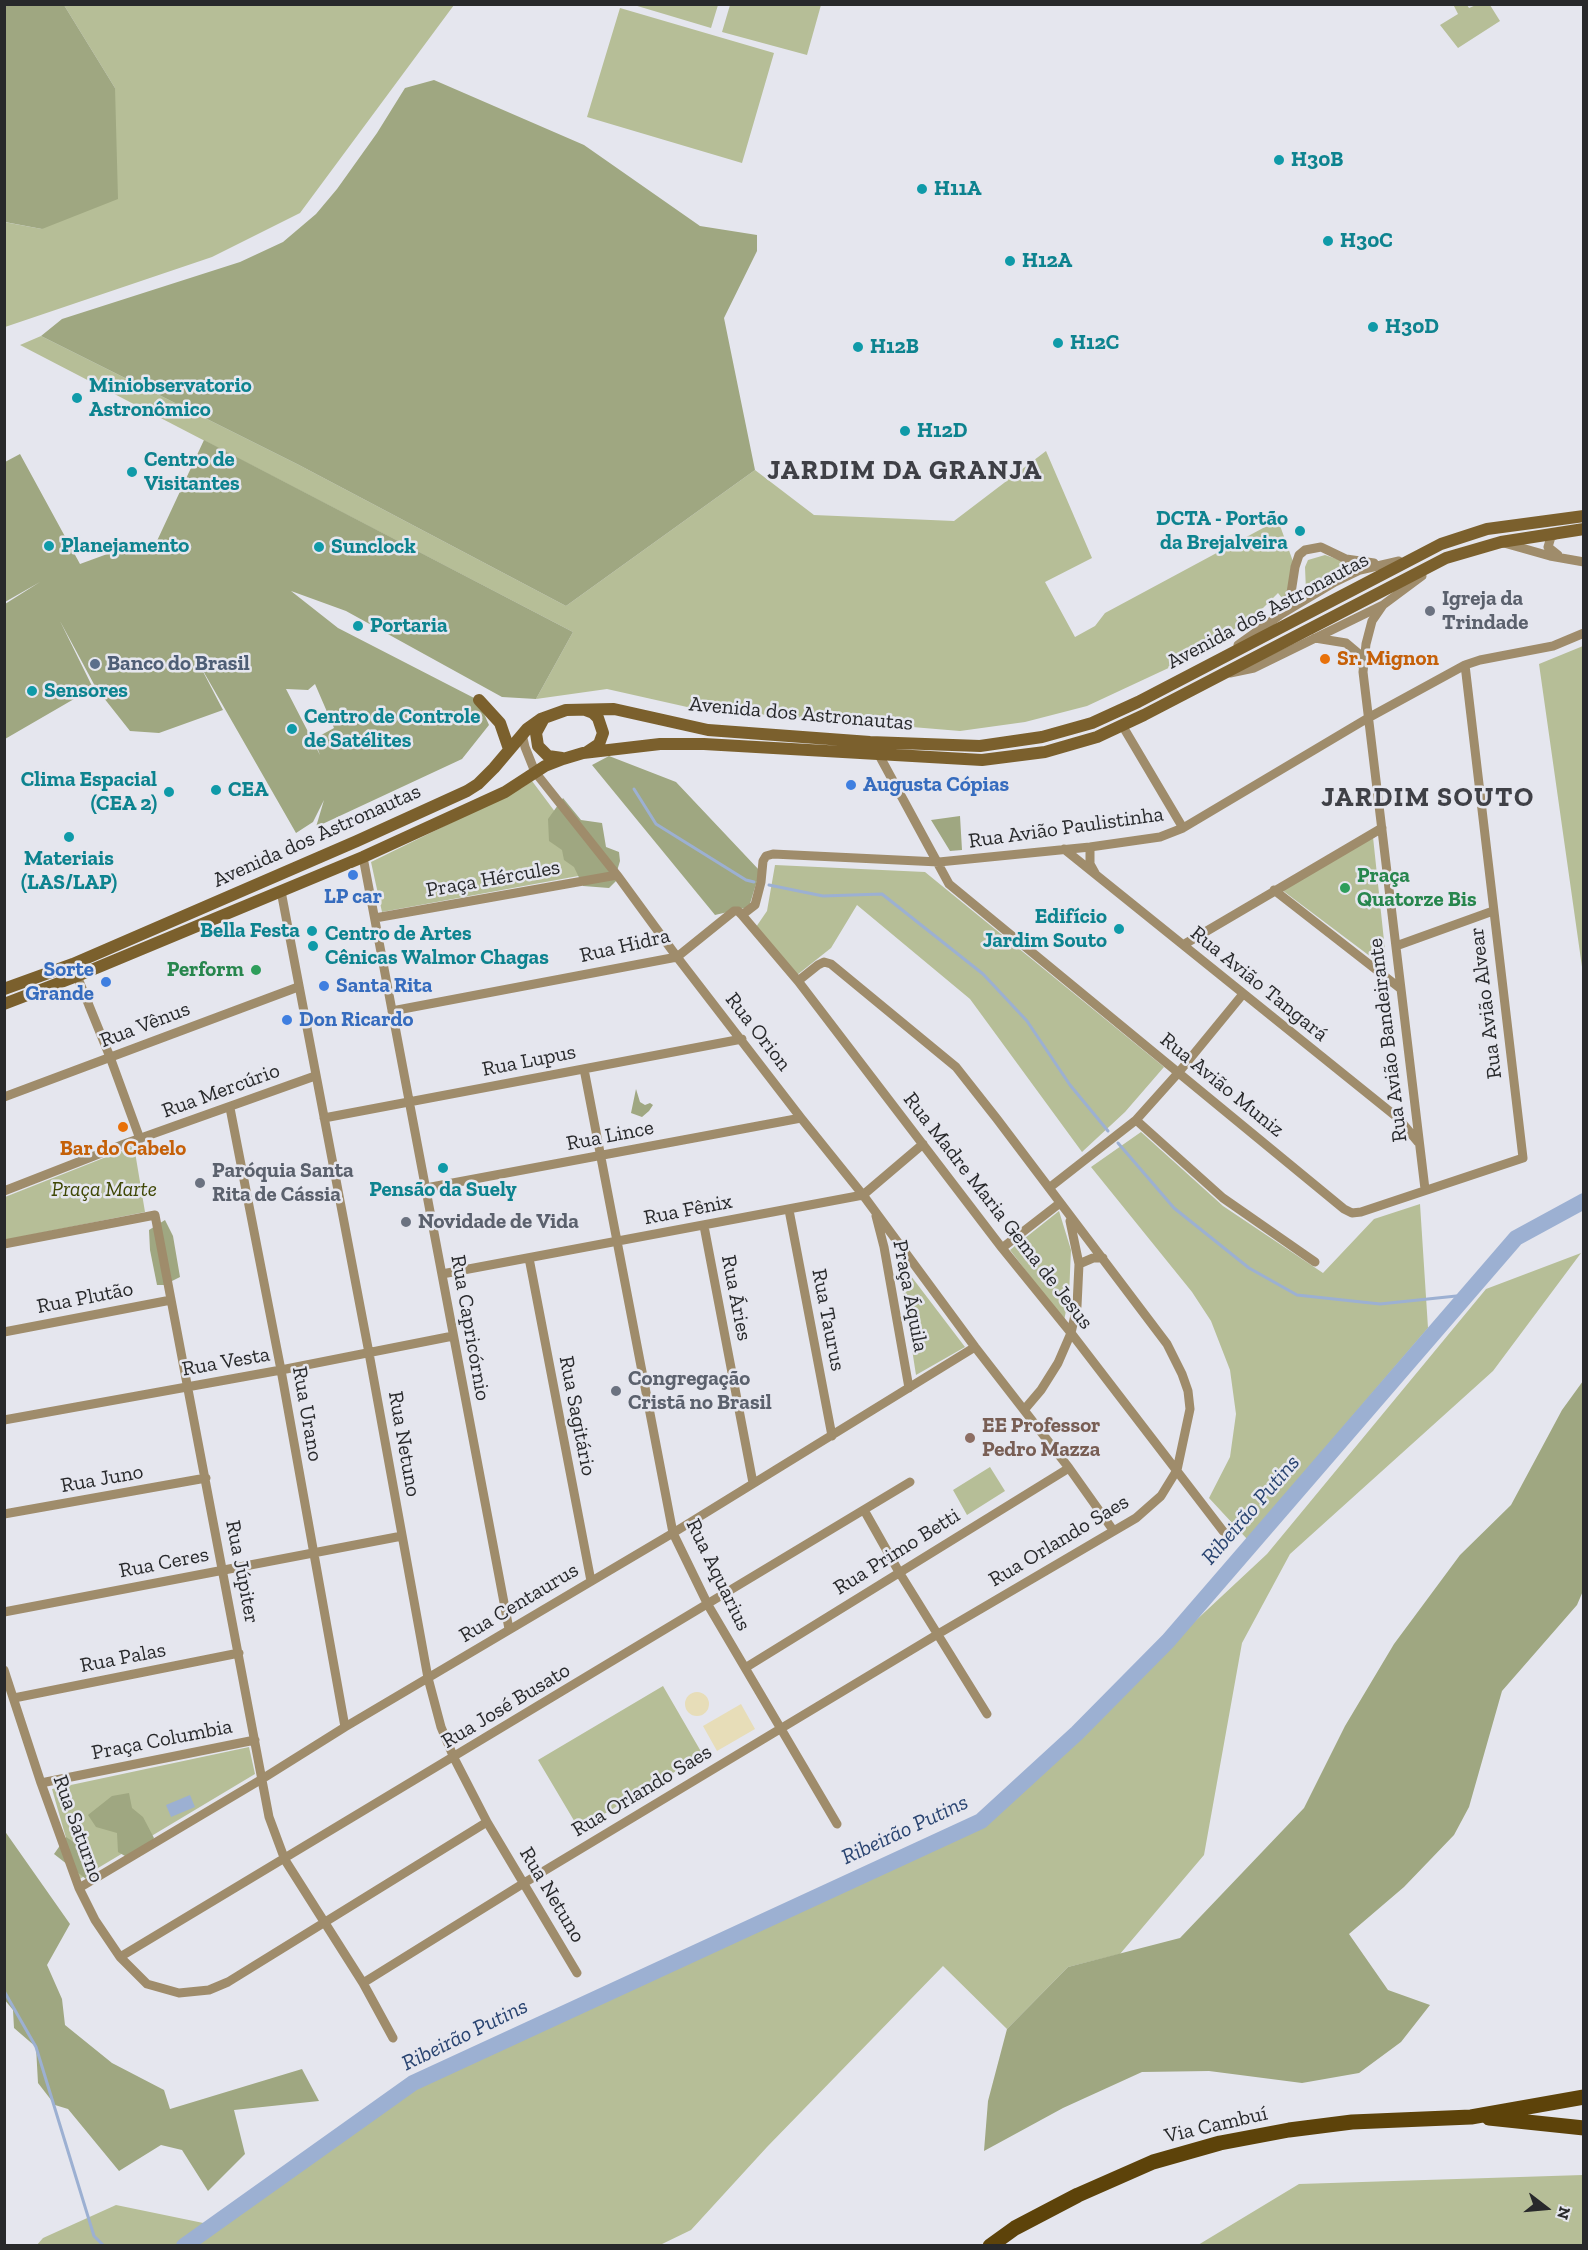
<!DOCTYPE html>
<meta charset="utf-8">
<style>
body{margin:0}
#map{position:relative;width:1588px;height:2250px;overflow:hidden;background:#e5e6ee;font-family:"Zilla Slab",serif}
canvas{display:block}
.frame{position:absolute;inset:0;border:6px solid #28292b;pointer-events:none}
.north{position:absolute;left:1516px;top:2178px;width:60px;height:60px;-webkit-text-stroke:4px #e5e6ee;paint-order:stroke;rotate:106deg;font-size:16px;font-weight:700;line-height:24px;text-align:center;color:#28292b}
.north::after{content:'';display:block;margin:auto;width:21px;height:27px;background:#28292b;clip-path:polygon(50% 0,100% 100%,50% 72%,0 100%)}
</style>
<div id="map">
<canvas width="1588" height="2250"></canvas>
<div class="frame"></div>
<div class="north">N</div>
</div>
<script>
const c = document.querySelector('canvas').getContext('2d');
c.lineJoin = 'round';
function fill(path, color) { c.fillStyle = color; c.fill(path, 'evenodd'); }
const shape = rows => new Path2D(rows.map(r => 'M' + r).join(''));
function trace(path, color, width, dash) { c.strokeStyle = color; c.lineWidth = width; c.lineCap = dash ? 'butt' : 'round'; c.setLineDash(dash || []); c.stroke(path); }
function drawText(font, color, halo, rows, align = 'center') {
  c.font = font + ' "Zilla Slab",serif'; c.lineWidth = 5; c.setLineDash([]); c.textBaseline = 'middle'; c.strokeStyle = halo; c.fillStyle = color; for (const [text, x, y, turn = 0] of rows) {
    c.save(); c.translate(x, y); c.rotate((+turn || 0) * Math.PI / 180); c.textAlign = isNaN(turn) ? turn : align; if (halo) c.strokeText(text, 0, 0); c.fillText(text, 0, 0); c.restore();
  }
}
fill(shape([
 [1456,4,1467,5,1469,8,1476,5,1490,5,1500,21,1458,48,1440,25,1458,14,1454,6],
 [64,5,454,5,300,213,212,257,5,327,4,222,42,229,115,88],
 [634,5,718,4,718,5,711,28],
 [730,5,821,5,807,55,722,32],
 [620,8,774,53,742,163,587,117],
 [41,336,299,465,566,606,755,470,814,515,954,521,1046,451,1092,558,1045,582,1075,637,1095,626,1105,613,1278,520,1295,567,1286,603,1278,593,1263,608,1205,651,1087,706,1025,722,960,731,696,709,607,689,536,699,573,632,20,345],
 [1325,555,1358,566,1306,591,1305,567,1308,560],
 [1583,646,1583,974,1539,664],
 [532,781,600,872,382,912,371,862,522,788],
 [1373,837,1387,969,1282,890],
 [775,865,925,872,1164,1067,1125,1112,1082,1152,970,999,857,905,831,948,797,975,756,927,767,911],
 [1141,1132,1223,1206,1323,1273,1374,1219,1420,1204,1428,1328,1247,1539,1209,1498,1230,1457,1236,1414,1230,1370,1211,1321,1192,1292,1091,1167],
 [134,1146,145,1212,5,1240,5,1197],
 [1059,1211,1071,1250,1069,1295,1064,1321,1010,1250],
 [1581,1253,1493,1371,1290,1554,1242,1643,1204,1855,1120,1954,1068,1967,1007,2029,943,1966,767,2147,691,2230,660,2245,36,2246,43,2238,116,2205,213,2225,423,2078,981,1821,1267,1554,1486,1289],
 [898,1259,965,1347,916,1375],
 [990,1467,1005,1491,967,1515,953,1490],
 [663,1686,703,1755,579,1829,538,1760],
 [249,1747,255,1774,78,1880,52,1789],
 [1583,2175,1583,2245,1198,2245,1299,2184]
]), '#b6be97');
fill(shape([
 [4,5,64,5,115,88,118,199,42,229,5,222],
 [434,80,584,145,700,226,757,235,757,251,724,318,755,470,566,606,299,465,41,336,62,319,240,262,283,242,316,214,337,189,377,133,405,88],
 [204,440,573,632,536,699,502,697,346,611,291,591,338,628,478,700,489,725,462,759,316,827,324,800,313,822,296,833,198,662,223,710,159,733,130,731,96,688,60,621,93,688,5,739,5,604,40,582,5,602,5,462,20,454,80,564,110,553,156,543],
 [315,684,334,728,314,739,320,755,286,689,308,690],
 [609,756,676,782,760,871,749,907,715,915,592,765],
 [563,798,581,820,602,823,606,847,619,852,620,861,617,871,618,879,609,888,583,886,574,867,564,860,562,850,549,841,548,819],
 [960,816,962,850,950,851,931,820],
 [636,1089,640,1102,645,1105,650,1103,653,1105,649,1111,642,1117,631,1113],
 [165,1220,173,1236,180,1277,170,1282,167,1285,157,1285,150,1250,149,1230],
 [1583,1381,1583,1591,1577,1605,1502,1691,1469,1807,1454,1835,1404,1887,1349,1934,1388,1990,1430,2005,1401,2042,1359,2073,1302,2083,1209,2071,1142,2072,1063,2108,984,2151,988,2101,1007,2029,1068,1967,1180,1938,1304,1808,1345,1726,1394,1644,1460,1555,1511,1505,1562,1410],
 [129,1793,132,1808,143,1817,154,1838,145,1853,132,1860,118,1852,117,1833,96,1827,88,1815,112,1796],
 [4,1830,70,1924,47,1965,62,1999,65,2025,112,2063,164,2090,170,2109,302,2069,319,2101,234,2110,245,2154,208,2191,182,2150,161,2145,119,2171,68,2109,55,2105,38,2083,36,2047,14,2028,13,2010,4,1999],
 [66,1837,84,1849,90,1866,86,1879,54,1854]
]), '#9fa781');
fill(shape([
 '685 1704a12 12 0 1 1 24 0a12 12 0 1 1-24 0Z',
 [741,1704,755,1729,717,1751,703,1726]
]), '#e7ddb8');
fill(shape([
 [190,1795,195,1807,171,1817,166,1805]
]), '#9cb0d2');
trace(shape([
 [634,789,656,824,746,880,754,882],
 [769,885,823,896,882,894,983,974,1027,1021,1070,1085,1108,1131],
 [1118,1143,1174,1208,1249,1268,1297,1295,1380,1304,1466,1295],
 [4,1991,36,2047,94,2236,104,2246]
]), '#9cb0d2', 3);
trace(shape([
 [184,2246,413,2083,981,1821,1077,1733,1168,1641,1516,1238,1584,1201]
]), '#9cb0d2', 16);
trace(shape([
 [1557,534,1551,537,1548,547,1558,555],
 [1504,543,1550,556,1584,562],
 [1383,605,1372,621,1366,644,1363,672,1425,1189],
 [1281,613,1291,593,1295,567,1299,555,1305,550,1321,547,1346,559,1374,563],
 [1315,638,1346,643,1359,654,1361,664],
 [1238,645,1280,615,1335,582,1360,570,1399,561],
 [1230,673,1254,668,1383,605,1422,576],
 [1122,725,1183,828],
 [522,734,525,747,535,772,617,875,677,957,801,1118,863,1195,975,1347,1069,1468,1113,1530],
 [879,755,949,884,1344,1209,1352,1213,1361,1212,1523,1158,1465,665],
 [1090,847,1090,864,1095,873],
 [1064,849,1398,1118,1418,1142],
 [363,857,509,1629],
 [1274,890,1401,989],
 [281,891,369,1353,428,1678,441,1727,454,1758,487,1822,577,1973],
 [742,915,798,981,1002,1248,1071,1333,1223,1531],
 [375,918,617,875],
 [1183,945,1382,828],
 [1396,946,1493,911],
 [77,976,110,1057,140,1139],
 [392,1011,677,957,734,911,738,911,742,915,755,905,761,882,763,861,766,856,773,854,939,862,1090,847,1160,837,1183,828,1368,718,1465,665,1480,660,1553,646,1584,633],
 [584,1069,673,1533,708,1605,837,1824],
 [4,1097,298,987],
 [230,1108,281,1370,345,1727],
 [324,1118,742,1039],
 [1136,1120,1223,1198,1315,1262],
 [426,1188,801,1118],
 [1049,1188,1136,1120,1179,1072,1243,994],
 [4,1191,127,1143,315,1076],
 [789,1210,832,1436],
 [876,1216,884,1247,909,1388],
 [704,1226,753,1483],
 [4,1244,155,1215,269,1817,285,1860,363,1983,393,2038],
 [1002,1248,1060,1203],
 [529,1258,591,1581],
 [1079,1264,1093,1258,1103,1258],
 [442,1274,863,1195,923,1144],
 [4,1332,171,1300],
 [1024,1410,1041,1390,1058,1363,1071,1333,1077,1306,1079,1264,1070,1221],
 [4,1420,281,1370,453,1336],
 [864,1510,899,1572,987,1714],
 [4,1514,206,1478],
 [4,1612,402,1536],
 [745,1668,1069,1468],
 [4,1670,41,1783,79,1888,95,1920,120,1957,147,1984,179,1993,209,1990,228,1982,487,1822],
 [14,1698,239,1653],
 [41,1783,255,1740],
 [79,1888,262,1779,345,1727,673,1533,975,1347],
 [120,1957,910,1482],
 [363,1983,524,1883,938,1634,1136,1518,1161,1496,1177,1470,1190,1409,1188,1391,1182,1374,1167,1344,997,1119,956,1067,831,964,824,962,818,965,798,981]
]), '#9f8c6b', 9);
trace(shape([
 [479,700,500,723,509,749],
 [585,710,593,713,598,718,603,733,599,744,587,752],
 [543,720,536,733,538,746,548,756,562,758],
 [4,989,73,964,357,841,467,791,478,784,494,768,527,729,541,719,566,710,614,709,708,730,870,742,980,746,1042,737,1092,723,1138,702,1441,544,1487,529,1584,516],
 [4,1004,77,976,363,857,505,792,545,766,563,759,583,753,660,744,704,744,982,760,1045,752,1097,737,1144,715,1446,558,1501,542,1584,529]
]), '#7b602d', 12);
trace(shape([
 [1489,2118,1584,2128],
 [990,2246,1015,2228,1078,2195,1153,2162,1220,2143,1289,2130,1352,2122,1471,2117,1584,2097]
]), '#5d430a', 15);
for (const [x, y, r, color] of [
 [1279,160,6,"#0f9aa8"],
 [922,189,6,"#0f9aa8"],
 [1328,241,6,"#0f9aa8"],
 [1010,261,6,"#0f9aa8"],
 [1373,327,6,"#0f9aa8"],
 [1058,343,6,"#0f9aa8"],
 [858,347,6,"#0f9aa8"],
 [77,398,6,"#0f9aa8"],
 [905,431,6,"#0f9aa8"],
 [132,472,6,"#0f9aa8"],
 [1300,531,6,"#0f9aa8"],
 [49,546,6,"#0f9aa8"],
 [319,547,6,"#0f9aa8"],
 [1430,611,6,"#6b7280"],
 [358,626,6,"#0f9aa8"],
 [1325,659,6,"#e8710a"],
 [95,664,6,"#5c6f8a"],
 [32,691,6,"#0f9aa8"],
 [292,729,6,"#0f9aa8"],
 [851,785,6,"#3f7fe0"],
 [216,790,6,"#0f9aa8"],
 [169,792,6,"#0f9aa8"],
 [69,837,6,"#0f9aa8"],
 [353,875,6,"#3f7fe0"],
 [1345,888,6,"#2e9e5b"],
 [1119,929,6,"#0f9aa8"],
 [312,931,6,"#0f9aa8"],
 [313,946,6,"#0f9aa8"],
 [256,970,6,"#2e9e5b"],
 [106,982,6,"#3f7fe0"],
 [324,986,6,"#3f7fe0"],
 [287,1020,6,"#3f7fe0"],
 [123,1127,6,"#e8710a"],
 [443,1168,6,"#0f9aa8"],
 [200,1183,6,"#6b7280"],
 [406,1222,6,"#6b7280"],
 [616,1391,6,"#6b7280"],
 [970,1438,6,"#8d6e63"]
]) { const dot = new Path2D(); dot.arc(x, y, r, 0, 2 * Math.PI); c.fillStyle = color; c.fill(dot); trace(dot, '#e5e6ee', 2); }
drawText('bold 21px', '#0d838f', '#e5e6ee', [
 ["H30B",1291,160],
 ["H11A",934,189],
 ["H30C",1340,241],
 ["H12A",1022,261],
 ["H30D",1385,327],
 ["H12C",1070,343],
 ["H12B",870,347],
 ["Miniobservatorio",89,386],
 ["Astronômico",89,410],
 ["H12D",917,431],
 ["Centro de",144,460],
 ["Visitantes",144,484],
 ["DCTA - Portão",1288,519,"right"],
 ["da Brejalveira",1288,543,"right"],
 ["Planejamento",61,546],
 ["Sunclock",331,547],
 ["Portaria",370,626],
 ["Sensores",44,691],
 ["Centro de Controle",304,717],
 ["de Satélites",304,741],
 ["Clima Espacial",157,780,"right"],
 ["(CEA 2)",157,804,"right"],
 ["CEA",228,790],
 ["Materiais",69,859,"center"],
 ["(LAS/LAP)",69,883,"center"],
 ["Edifício",1107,917,"right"],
 ["Jardim Souto",1107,941,"right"],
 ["Bella Festa",300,931,"right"],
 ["Centro de Artes",325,934],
 ["Cênicas Walmor Chagas",325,958],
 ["Pensão da Suely",443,1190,"center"]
], 'left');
drawText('bold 21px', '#5b616d', '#e5e6ee', [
 ["Igreja da",1442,599],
 ["Trindade",1442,623],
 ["Paróquia Santa",212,1171],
 ["Rita de Cássia",212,1195],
 ["Novidade de Vida",418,1222],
 ["Congregação",628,1379],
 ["Cristã no Brasil",628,1403]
], 'left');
drawText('21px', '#28292b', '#e5e6ee', [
 ["Avenida dos Astronautas",1268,611,-28],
 ["Avenida dos Astronautas",801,714,5],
 ["Rua Avião Paulistinha",1066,828,-8],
 ["Avenida dos Astronautas",317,836,-24],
 ["Praça Hércules",493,879,-10],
 ["Rua Hidra",625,946,-13],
 ["Rua Avião Tangará",1259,984,39],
 ["Rua Avião Alvear",1486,1003,-97],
 ["Rua Vênus",145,1025,-21],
 ["Rua Orion",758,1032,52],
 ["Rua Avião Bandeirante",1388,1040,-97],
 ["Rua Lupus",529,1061,-11],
 ["Rua Avião Muniz",1222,1085,39],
 ["Rua Mercúrio",221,1091,-20],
 ["Rua Lince",610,1136,-11],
 ["Rua Fênix",688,1210,-11],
 ["Rua Madre Maria Gema de Jesus",998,1211,52],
 ["Praça Áquila",910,1296,79],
 ["Rua Plutão",85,1298,-11],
 ["Rua Áries",736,1298,79],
 ["Rua Taurus",828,1320,79],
 ["Rua Capricórnio",470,1328,80],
 ["Rua Vesta",226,1362,-10],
 ["Rua Urano",307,1414,80],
 ["Rua Sagitário",577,1416,79],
 ["Rua Netuno",404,1444,80],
 ["Rua Juno",102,1479,-10],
 ["Rua Orlando Saes",1059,1541,-31],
 ["Rua Primo Betti",897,1552,-32],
 ["Rua Ceres",164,1563,-11],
 ["Rua Júpiter",242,1572,79],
 ["Rua Aquarius",718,1575,64],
 ["Rua Centaurus",519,1603,-31],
 ["Rua Palas",123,1658,-11],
 ["Rua José Busato",506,1706,-31],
 ["Praça Columbia",162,1740,-11],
 ["Rua Orlando Saes",642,1791,-31],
 ["Rua Saturno",78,1829,70],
 ["Rua Netuno",552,1895,59],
 ["Via Cambuí",1216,2125,-13]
]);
drawText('bold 21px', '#c56008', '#e5e6ee', [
 ["Sr. Mignon",1337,659],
 ["Bar do Cabelo",123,1149,"center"]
], 'left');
drawText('bold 21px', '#4e5e75', '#e5e6ee', [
 ["Banco do Brasil",107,664]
], 'left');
drawText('bold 21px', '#366cbe', '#e5e6ee', [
 ["Augusta Cópias",863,785],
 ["LP car",353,897,"center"],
 ["Sorte",94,970,"right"],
 ["Grande",94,994,"right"],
 ["Santa Rita",336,986],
 ["Don Ricardo",299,1020]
], 'left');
drawText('bold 21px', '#27864d', '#e5e6ee', [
 ["Praça",1357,876],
 ["Quatorze Bis",1357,900],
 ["Perform",244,970,"right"]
], 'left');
drawText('italic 21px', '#3f4705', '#e5e6ee', [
 ["Praça Marte",104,1190]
]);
drawText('bold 21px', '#785e54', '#e5e6ee', [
 ["EE Professor",982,1426],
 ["Pedro Mazza",982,1450]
], 'left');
drawText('italic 22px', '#294471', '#e5e6ee', [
 ["Ribeirão Putins",1251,1510,-49],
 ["Ribeirão Putins",905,1830,-25],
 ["Ribeirão Putins",465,2035,-26]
]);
c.letterSpacing = '1.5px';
drawText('bold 27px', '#3f4046', '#e5e6ee', [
 ["JARDIM DA GRANJA",905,471],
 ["JARDIM SOUTO",1428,798]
]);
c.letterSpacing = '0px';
</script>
